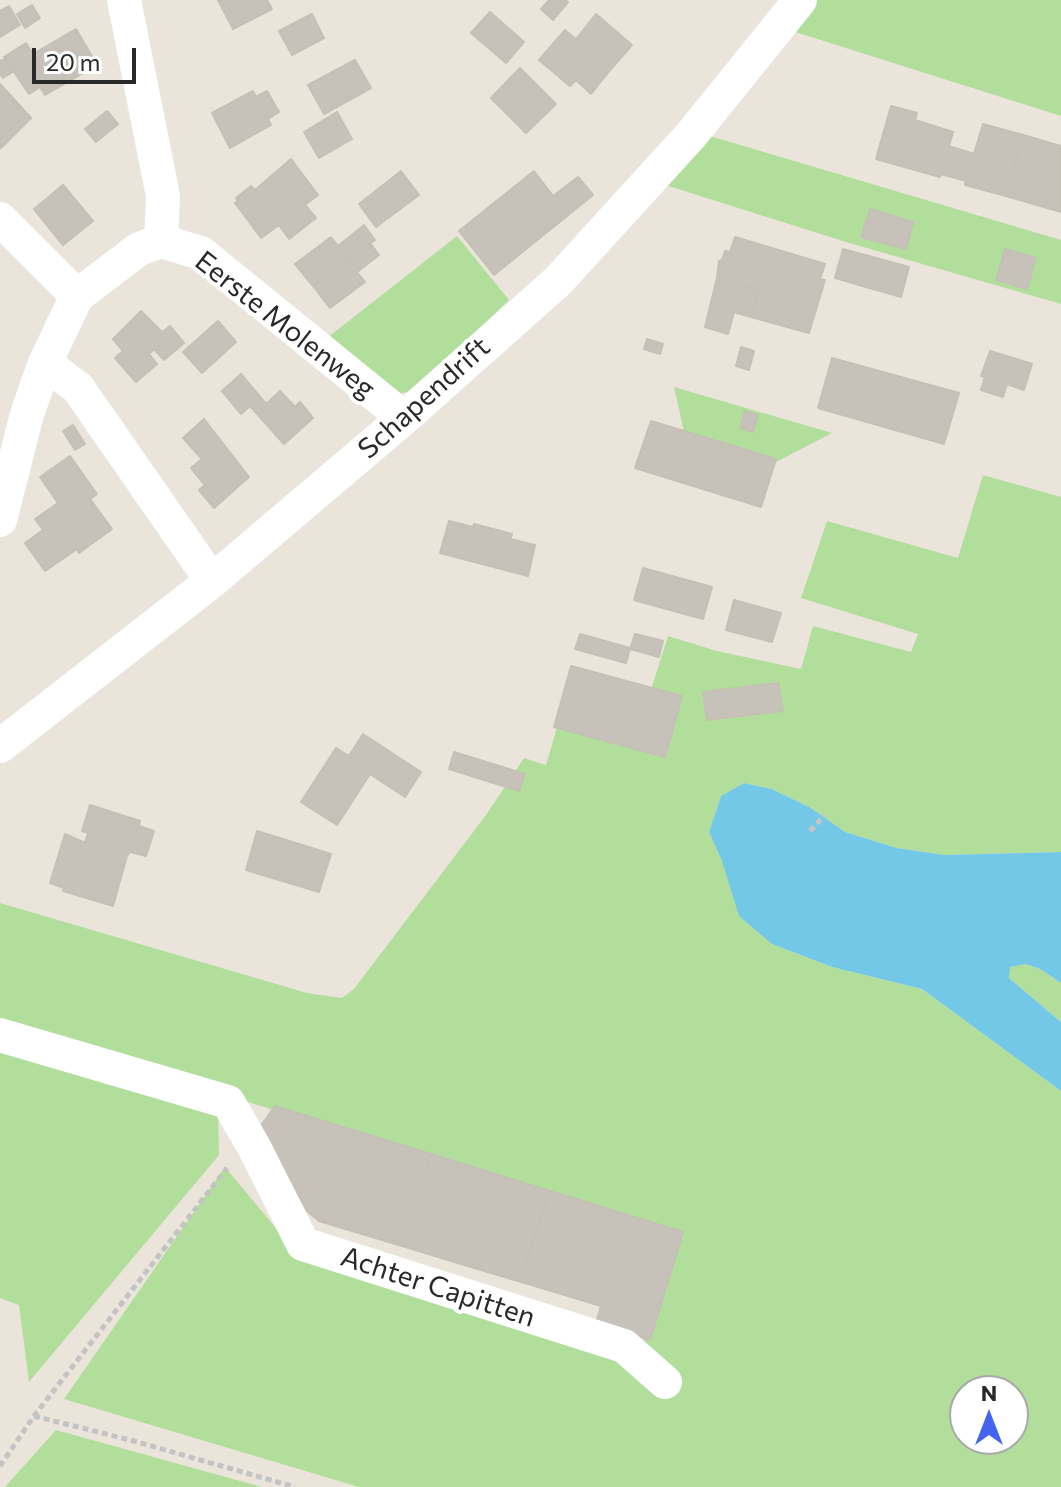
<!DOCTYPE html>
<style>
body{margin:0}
#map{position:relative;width:1061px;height:1487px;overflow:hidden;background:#eae4db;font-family:Commissioner,sans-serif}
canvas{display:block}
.north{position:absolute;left:949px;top:1375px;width:80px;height:80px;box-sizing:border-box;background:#fff;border:2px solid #a9a9a9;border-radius:50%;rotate:0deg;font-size:22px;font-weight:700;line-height:32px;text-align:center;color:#292929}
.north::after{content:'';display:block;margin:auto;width:28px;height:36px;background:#4463ef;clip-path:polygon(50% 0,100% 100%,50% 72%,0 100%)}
.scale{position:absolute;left:32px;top:48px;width:104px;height:36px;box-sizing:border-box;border:4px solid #292929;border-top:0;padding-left:10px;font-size:24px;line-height:28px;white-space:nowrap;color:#292929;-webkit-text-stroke:6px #fff;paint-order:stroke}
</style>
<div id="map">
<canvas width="1061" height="1487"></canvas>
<div class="north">N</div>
<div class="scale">20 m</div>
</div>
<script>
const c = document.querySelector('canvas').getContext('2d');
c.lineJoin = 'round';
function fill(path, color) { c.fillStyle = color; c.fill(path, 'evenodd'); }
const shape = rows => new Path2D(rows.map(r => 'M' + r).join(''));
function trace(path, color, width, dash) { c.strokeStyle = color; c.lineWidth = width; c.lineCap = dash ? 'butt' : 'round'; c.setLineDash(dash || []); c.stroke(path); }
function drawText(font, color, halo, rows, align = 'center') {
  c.font = font + ' Commissioner,sans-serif'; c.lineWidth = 8; c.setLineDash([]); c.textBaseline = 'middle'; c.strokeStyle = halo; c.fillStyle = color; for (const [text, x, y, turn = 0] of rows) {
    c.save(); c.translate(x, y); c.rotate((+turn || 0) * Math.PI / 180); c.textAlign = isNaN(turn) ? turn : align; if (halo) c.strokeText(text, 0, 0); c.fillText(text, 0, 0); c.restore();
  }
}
fill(shape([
 [817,0,1061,0,1061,116,792,31],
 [703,134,1061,240,1061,304,846,242,659,183],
 [457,236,509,300,414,391,387,395,327,338],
 [674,387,832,433,759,471,684,432],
 [983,475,1061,497,1061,852,944,855,897,848,845,832,811,808,772,789,744,783,721,796,709,832,722,861,772,944,832,967,922,989,1061,1091,1061,1487,359,1487,64,1399,225,1167,294,1250,641,1351,659,1228,0,1026,0,903,307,993,342,998,354,989,486,815,524,758,546,765,575,666,651,690,668,636,717,651,801,669,813,626,911,652,918,634,801,598,827,521,958,558],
 [965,1391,1013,1391,1013,1439,965,1439],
 [1026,964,1040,969,1061,983,1061,1022,1009,978,1009,967],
 [0,1046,218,1108,219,1155,29,1382,19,1305,0,1298],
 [56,1430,262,1487,5,1487]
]), '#b1de9b');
fill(shape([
 [744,783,772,789,811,808,845,832,897,848,944,855,1061,852,1061,983,1040,969,1026,964,1010,967,1009,978,1061,1022,1061,1091,922,989,832,967,772,944,739,916,722,861,709,832,721,796]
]), '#74c8e7');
const building = shape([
 [218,0,267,0,272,9,233,29,218,0],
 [549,0,565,0,568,2,553,20,541,9,549,0],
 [32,5,40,18,25,28,17,14,32,5],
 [9,6,20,25,0,37,0,11,9,6],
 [490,12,524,42,506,63,471,33,490,12],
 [312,14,324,38,292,55,279,31,312,14],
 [596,14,632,45,611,69,576,39,596,14],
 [76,29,97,65,45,95,40,87,29,94,4,57,26,43,33,54,76,29],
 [565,30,611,69,591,94,576,80,570,86,539,60,565,30],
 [5,59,14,71,3,78,0,74,0,61,5,59],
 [355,60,371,88,324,114,308,85,355,60],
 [520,68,556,104,526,133,491,98,520,68],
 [0,84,31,118,0,149,0,84],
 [253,91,256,97,267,91,279,112,268,119,271,125,230,148,212,113,253,91],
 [891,106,917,113,915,120,953,132,949,146,974,154,983,124,1023,135,1006,196,965,185,966,181,941,174,940,177,876,159,891,106],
 [107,111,118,124,96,142,85,129,107,111],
 [337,112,352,139,319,158,304,132,337,112],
 [1023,135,1061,146,1061,212,1006,196,1023,135],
 [291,159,318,195,305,205,316,218,289,239,279,225,261,238,235,203,238,200,236,198,251,186,255,190,291,159],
 [401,171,419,195,376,227,359,204,401,171],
 [534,171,553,196,578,177,593,195,494,275,459,231,534,171],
 [63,185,93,221,63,245,34,209,63,185],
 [870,209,913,222,906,249,861,237,870,209],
 [364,225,375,240,313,286,295,264,331,237,338,246,364,225],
 [735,237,825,264,820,279,825,280,809,333,751,317,758,289,717,278,719,261,722,260,725,251,730,252,735,237],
 [370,243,379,255,357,272,365,282,330,308,313,286,370,243],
 [843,249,909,267,901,297,835,278,843,249],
 [1005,249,1036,258,1027,289,996,280,1005,249],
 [717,278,758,289,751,317,734,312,728,334,705,327,717,278],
 [141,311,162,332,170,326,184,343,164,360,154,349,149,354,157,364,136,382,115,358,123,351,113,339,141,311],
 [218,321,236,342,202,373,183,352,218,321],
 [647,339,663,344,660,354,644,349,647,339],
 [741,347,754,351,749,370,736,366,741,347],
 [990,351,1032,364,1024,390,1007,384,1003,397,981,390,985,377,981,376,990,351],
 [832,358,959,393,944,444,818,408,832,358],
 [241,374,266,404,280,391,295,407,300,402,313,418,284,444,250,406,241,414,222,391,241,374],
 [745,411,758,415,753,432,740,428,745,411],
 [204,419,249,477,214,508,199,490,205,485,191,468,202,459,183,438,204,419],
 [651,421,776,459,761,507,635,468,651,421],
 [73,425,85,444,75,450,63,431,73,425],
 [70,456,97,494,90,499,112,529,79,553,77,549,45,571,25,543,43,530,35,519,58,503,40,477,70,456],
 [449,521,473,527,474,524,512,534,510,539,535,545,528,576,440,553,449,521],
 [643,568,712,587,703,619,634,600,643,568],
 [734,600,781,613,772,642,726,630,734,600],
 [580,634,630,648,626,663,575,649,580,634],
 [635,634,663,641,659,657,630,649,635,634],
 [571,666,682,696,665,757,554,727,571,666],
 [778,683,783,711,707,720,703,692,778,683],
 [363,734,421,772,405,797,370,774,337,825,301,802,336,748,349,756,363,734],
 [454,752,525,774,519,791,449,769,454,752],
 [90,805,140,821,139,826,154,831,146,856,130,852,127,856,113,906,63,891,64,888,50,883,65,834,85,843,88,833,82,831,90,805],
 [257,831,331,854,319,892,246,870,257,831],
 [275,1106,346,1128,343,1138,402,1246,319,1221,307,1211,260,1127,275,1106],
 [346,1128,431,1154,426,1169,481,1270,402,1246,343,1138,346,1128],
 [431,1154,550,1191,525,1265,535,1286,481,1270,426,1169,431,1154],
 [550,1191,683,1232,650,1340,596,1323,601,1306,535,1286,525,1265,550,1191]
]);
fill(building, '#c6c2ba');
trace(building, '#c5c0b5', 2);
trace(shape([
 [810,831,825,815],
 [34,1416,134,1441,295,1487],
 [0,1466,34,1416,227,1168]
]), '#c3c3c3', 5, [6, 4]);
trace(shape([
 [124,0,163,196,161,241,201,253,404,418],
 [0,219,77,296,45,363,27,414,0,520],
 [77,296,139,249,161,241],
 [45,363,78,388,212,581],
 [0,746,212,581,404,418,558,281,692,134,800,0],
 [0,1035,228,1102,254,1147,303,1244,624,1346,665,1382]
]), '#fff', 34);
drawText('28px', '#292929', '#fff', [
 ["Eerste Molenweg",285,325,38],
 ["Schapendrift",424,398,-42],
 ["Achter Capitten",438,1287,18]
]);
</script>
